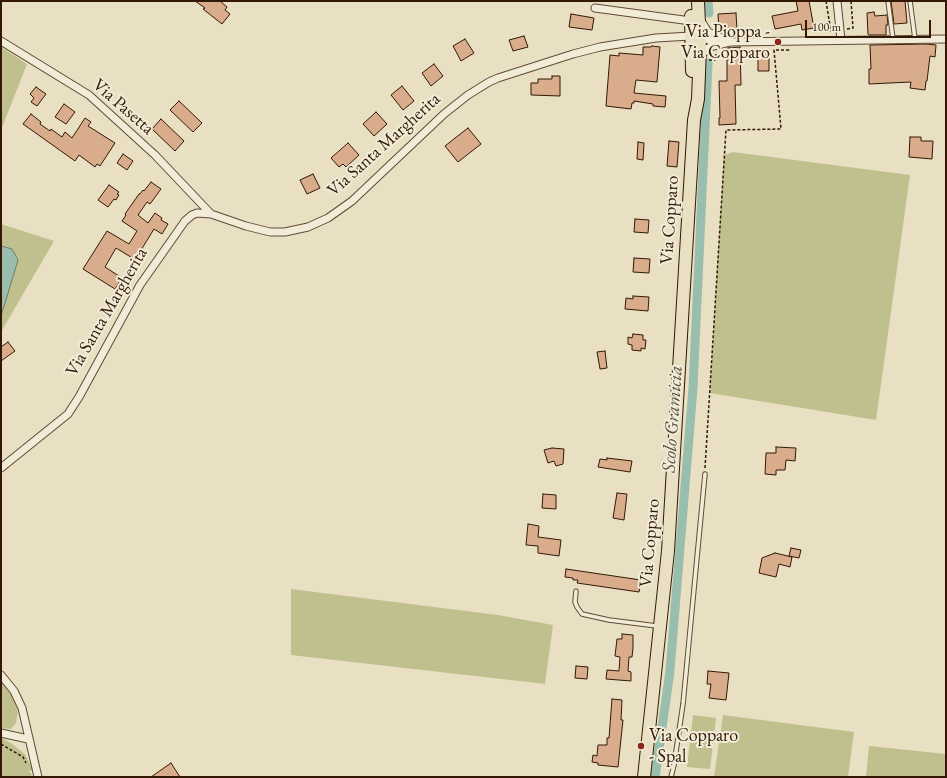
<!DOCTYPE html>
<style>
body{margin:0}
#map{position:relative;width:947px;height:778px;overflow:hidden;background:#e9e0c3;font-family:"EB Garamond",serif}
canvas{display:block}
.frame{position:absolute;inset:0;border:2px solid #321805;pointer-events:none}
.scale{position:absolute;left:805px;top:20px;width:126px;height:18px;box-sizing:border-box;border:2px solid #321805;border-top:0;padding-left:5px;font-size:12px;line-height:14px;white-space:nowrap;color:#321805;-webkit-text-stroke:3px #f1ebd8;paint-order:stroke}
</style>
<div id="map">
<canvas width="947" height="778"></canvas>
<div class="frame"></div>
<div class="scale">100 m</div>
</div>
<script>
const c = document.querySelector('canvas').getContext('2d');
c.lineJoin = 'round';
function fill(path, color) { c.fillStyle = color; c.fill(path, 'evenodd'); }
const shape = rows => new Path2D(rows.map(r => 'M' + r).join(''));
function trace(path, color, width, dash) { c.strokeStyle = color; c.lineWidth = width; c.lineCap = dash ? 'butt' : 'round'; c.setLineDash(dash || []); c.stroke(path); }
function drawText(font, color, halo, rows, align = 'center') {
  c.font = font + ' "EB Garamond",serif'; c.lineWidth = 4; c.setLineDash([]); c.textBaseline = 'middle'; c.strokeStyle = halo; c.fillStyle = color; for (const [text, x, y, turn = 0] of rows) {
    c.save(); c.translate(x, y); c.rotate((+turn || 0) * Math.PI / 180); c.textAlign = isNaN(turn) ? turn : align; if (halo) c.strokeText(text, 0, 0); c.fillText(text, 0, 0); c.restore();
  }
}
fill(shape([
 [1,47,27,64,1,130],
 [733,152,910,175,876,420,710,393,724,155],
 [1,224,54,241,1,332,1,314,2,313,12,249,1,246],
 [291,589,498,615,553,625,545,684,291,655],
 [1,682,13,697,18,711,16,723,11,729,1,728],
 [693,715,716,718,710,769,687,767],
 [723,715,854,732,848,777,714,777],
 [1,738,11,743,25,754,33,770,29,771,32,775,29,777,1,777],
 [869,746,946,754,946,777,866,777]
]), '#bfc08e');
const water = shape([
 [1,246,12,249,18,260,2,313,1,314,1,246]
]);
fill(water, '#99beae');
trace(water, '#707c6a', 1);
trace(shape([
 [708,1,709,13],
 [655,777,670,671,693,388,708,63]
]), '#99beae', 9);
const building = shape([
 [195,1,220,1,227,7,225,10,230,14,222,24,203,9,205,8,195,1],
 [796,1,809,1,814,28,802,30,801,24,775,29,772,16,798,11,796,1],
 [891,1,905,1,907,23,894,24,891,1],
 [874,12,875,16,887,15,888,25,886,25,886,35,869,35,868,34,867,13,874,12],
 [736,13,737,30,719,31,718,14,736,13],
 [571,14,594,18,592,30,569,27,571,14],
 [524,36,528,47,513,51,509,40,524,36],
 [465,39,474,53,461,61,453,46,465,39],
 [926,44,936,45,935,57,930,56,927,81,926,81,925,90,910,88,911,82,869,84,869,69,871,69,870,45,926,44],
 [652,46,660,47,657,82,636,80,634,93,666,96,665,107,653,106,653,104,634,101,634,103,632,103,631,109,606,106,610,55,619,56,619,53,643,55,643,47,651,47,652,46],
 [740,47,741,85,735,85,736,124,719,125,719,118,720,118,719,81,727,81,727,48,740,47],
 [758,54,769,54,769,71,758,71,758,54],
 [434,64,443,76,431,86,422,73,434,64],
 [552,76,560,76,560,96,531,95,531,83,538,83,538,79,552,79,552,76],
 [402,86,414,101,403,110,391,95,402,86],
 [36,87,46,94,37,106,31,102,34,98,30,94,36,87],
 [179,101,202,123,193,132,170,110,179,101],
 [64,104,75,112,66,124,55,117,64,104],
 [376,112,387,124,374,136,363,124,376,112],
 [31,114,41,122,40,124,50,131,51,129,62,137,65,132,72,138,85,118,91,122,88,126,115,143,100,166,97,164,95,167,79,155,75,161,23,124,31,114],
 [161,119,184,141,175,151,152,129,161,119],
 [468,128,481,144,458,162,445,146,468,128],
 [910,137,921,137,921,141,933,141,932,159,909,157,910,137],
 [669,141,679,142,677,167,667,166,669,141],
 [638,142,644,143,643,160,637,159,638,142],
 [348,143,359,155,346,167,343,164,339,167,331,158,348,143],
 [123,154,133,161,127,170,117,163,123,154],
 [313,174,320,188,307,194,300,180,313,174],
 [151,182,161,189,150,204,147,202,138,215,148,223,155,213,162,218,161,220,168,224,162,234,154,229,138,255,137,254,134,259,116,248,105,267,122,278,115,289,83,269,107,231,129,244,137,231,122,221,126,215,125,214,139,194,140,194,143,190,144,191,151,182],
 [109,185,119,192,117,194,119,195,116,200,114,199,108,207,98,200,109,185],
 [635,219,649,220,648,233,634,232,635,219],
 [634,258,650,259,649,273,633,272,634,258],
 [633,296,649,297,648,311,625,309,626,298,633,299,633,296],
 [633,334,643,335,643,340,646,340,645,349,641,348,641,351,632,350,632,345,628,344,628,337,632,338,633,334],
 [8,342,15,351,1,361,1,347,8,342],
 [605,351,607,368,600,369,597,352,605,351],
 [776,447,796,448,795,461,786,460,785,470,776,470,776,475,765,474,766,453,776,453,776,447],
 [552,448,564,449,563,464,556,466,554,461,548,463,544,450,552,448],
 [607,458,632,461,630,472,598,467,600,459,607,460,607,458],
 [617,493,627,494,624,520,613,518,617,493],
 [543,494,556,495,556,509,542,508,543,494],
 [528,524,539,526,538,537,561,540,559,556,538,553,538,546,526,545,528,524],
 [791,548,801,550,799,558,789,556,791,548],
 [775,553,792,557,790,567,779,564,776,577,759,573,762,558,775,553],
 [566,569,641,580,639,592,577,583,578,580,573,580,573,578,565,577,566,569],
 [622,634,633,635,633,648,632,657,629,657,628,671,631,672,631,681,606,679,607,670,619,671,620,657,615,656,617,639,622,639,622,634],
 [576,666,588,667,587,679,575,678,576,666],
 [708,671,729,673,726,700,709,698,711,684,707,684,708,671],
 [612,699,622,700,621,720,623,720,618,767,598,765,598,763,592,762,593,755,597,756,598,745,607,745,607,738,609,738,612,699],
 [171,763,180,777,151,777,171,763]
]);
fill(building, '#d9ac8b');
trace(building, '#321805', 1);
const lane = shape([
 [888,1,893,39],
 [910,1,915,39],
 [576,591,575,602,577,607,582,614,609,620,657,626],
 [671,777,674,765,683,704,705,474]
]);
const street = shape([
 [837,1,841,40],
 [595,8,691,21],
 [701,21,708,32,730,42],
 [702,34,700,36,717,44],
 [1,41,89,95,155,155,211,214],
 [700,57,708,48,713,46,730,42,946,39],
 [1,468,68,414,79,397,140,285,185,221,192,215,197,213,211,214,246,226,270,232,285,232,308,227,328,218,352,201,444,114,468,95,489,82,498,78,573,54,600,47,656,38,691,36],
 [1,675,14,691,22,708,38,777],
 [1,733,28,739]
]);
const primary = shape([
 [691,16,692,71],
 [644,777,668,551,694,120,698,99,700,47,698,1]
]);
trace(lane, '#604a34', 5.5);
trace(street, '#604a34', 9);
trace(primary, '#321805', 14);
trace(shape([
 [826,1,831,32],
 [847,29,853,28,851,1],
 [709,60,715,60,716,54],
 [705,468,726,130,781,129,774,50,789,50,789,48],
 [1,744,23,757,26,763]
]), '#321805', 1.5, [3, 2]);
trace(lane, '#f1ebd8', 3.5);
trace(street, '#f1ebd8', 7);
trace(primary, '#e9e0c3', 12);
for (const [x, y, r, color] of [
 [778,42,4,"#8f2418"],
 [641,746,4,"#8f2418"]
]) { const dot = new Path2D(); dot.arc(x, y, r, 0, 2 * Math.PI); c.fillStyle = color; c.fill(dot); trace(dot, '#f1ebd8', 1.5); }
drawText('18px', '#321805', '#f1ebd8', [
 ["Via Pioppa -",770,32],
 ["Via Copparo",770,53],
 ["Via Copparo",649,736,"left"],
 ["- Spal",649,757,"left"]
], 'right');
drawText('18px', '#321805', '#f1ebd8', [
 ["Via Pasetta",123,107,41],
 ["Via Santa Margherita",384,145,-42],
 ["Via Copparo",670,220,-86],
 ["Via Santa Margherita",107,312,-60],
 ["Via Copparo",650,543,-85]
]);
drawText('italic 19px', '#565240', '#f1ebd8', [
 ["Scolo Gramicia",673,419,-86]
]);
</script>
